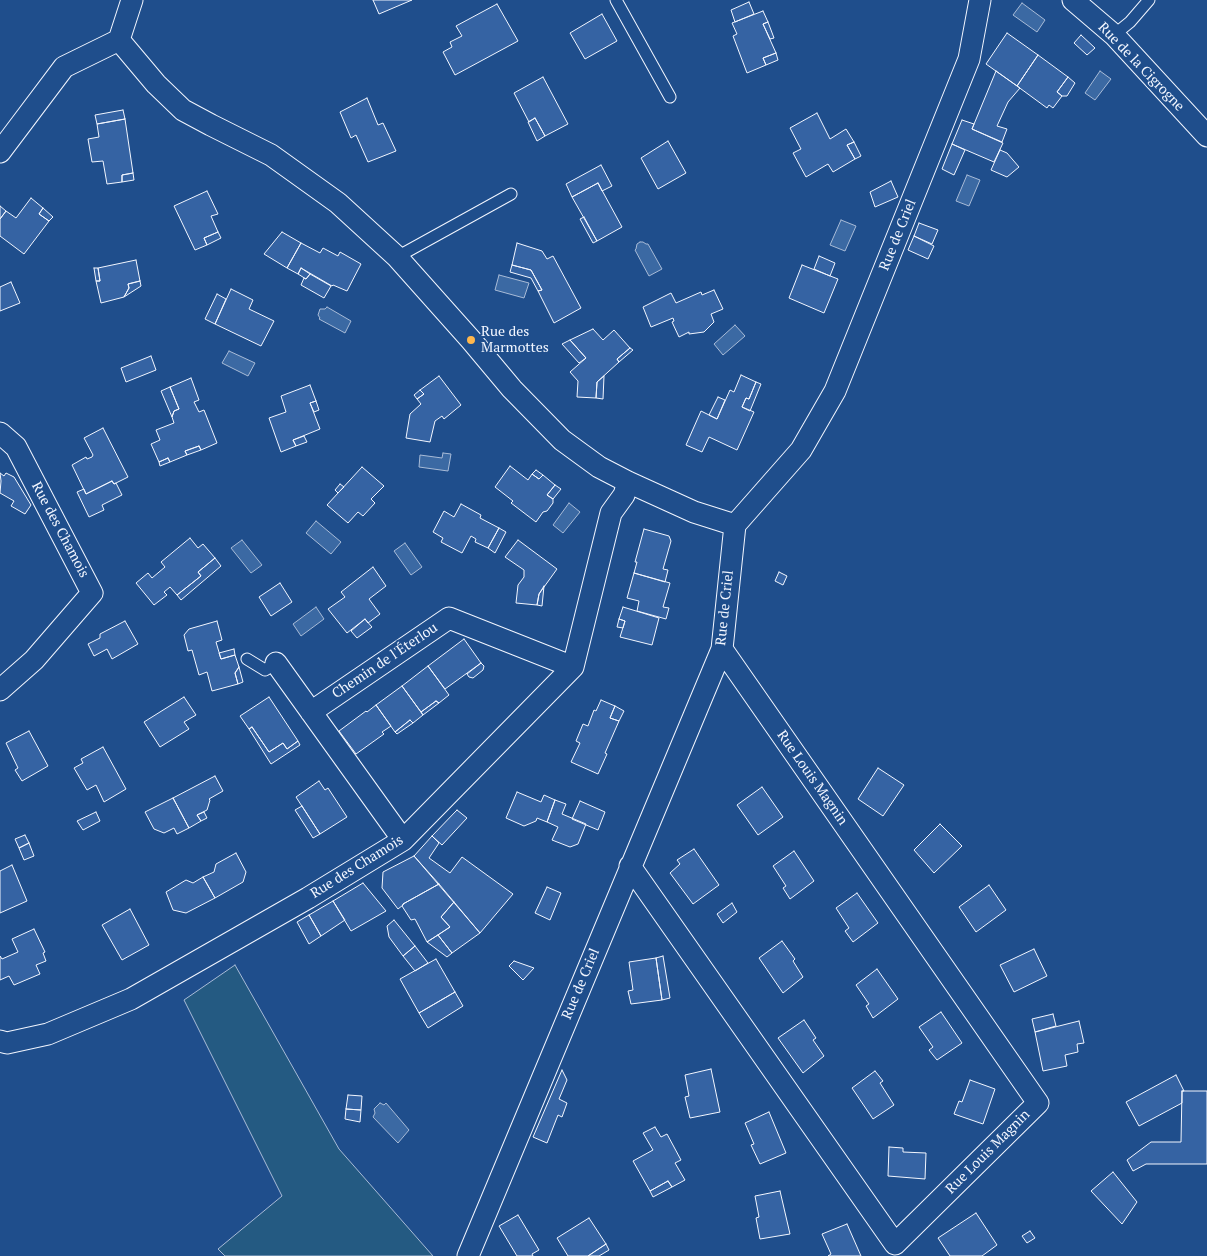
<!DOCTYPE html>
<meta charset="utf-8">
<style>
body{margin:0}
canvas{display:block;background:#1f4e8c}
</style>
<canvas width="1207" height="1256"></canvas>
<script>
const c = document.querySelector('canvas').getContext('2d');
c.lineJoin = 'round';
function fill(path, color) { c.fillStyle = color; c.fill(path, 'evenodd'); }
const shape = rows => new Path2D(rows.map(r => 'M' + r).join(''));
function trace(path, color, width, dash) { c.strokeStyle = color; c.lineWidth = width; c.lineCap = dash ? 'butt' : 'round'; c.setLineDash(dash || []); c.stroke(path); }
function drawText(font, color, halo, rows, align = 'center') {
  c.font = font + ' "PT Serif",serif'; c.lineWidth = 4; c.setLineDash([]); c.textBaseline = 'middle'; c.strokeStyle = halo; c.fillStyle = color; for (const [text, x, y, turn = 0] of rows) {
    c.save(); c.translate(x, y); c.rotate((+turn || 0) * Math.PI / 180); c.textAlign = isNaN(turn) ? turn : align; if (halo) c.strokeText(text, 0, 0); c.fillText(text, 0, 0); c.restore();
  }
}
const green = shape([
 [235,965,339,1149,433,1256,225,1256,218,1249,282,1196,184,1000,235,965]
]);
fill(green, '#245a82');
trace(green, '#a8bbd7', 1);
const water = shape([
 [1022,3,1045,20,1037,32,1013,15,1022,3],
 [1100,71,1111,79,1095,100,1085,93,1100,71],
 [967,175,980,180,969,206,956,201,967,175],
 [841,220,856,226,845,251,830,245,841,220],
 [640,242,643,242,646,244,648,244,662,269,649,276,635,250,636,249,637,244,640,242],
 [499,275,529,283,524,298,495,290,499,275],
 [327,307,351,321,345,333,319,319,320,318,318,315,320,309,325,309,327,307],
 [735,325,745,336,723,355,714,344,735,325],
 [229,351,255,363,248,376,222,363,229,351],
 [443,453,451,454,448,471,419,467,420,455,442,458,443,453],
 [569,503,580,512,563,533,553,525,569,503],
 [316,521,341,542,331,554,306,533,316,521],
 [242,540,262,565,251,573,231,548,242,540],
 [405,543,422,567,411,575,394,551,405,543],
 [316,607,324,619,301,636,293,624,316,607],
 [380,1103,384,1105,386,1103,409,1130,398,1143,373,1117,375,1113,374,1109,380,1103]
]);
fill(water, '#3b69a3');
trace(water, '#a8bbd7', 1);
const building = shape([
 [373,0,412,0,379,14,373,0],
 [749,2,754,14,735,22,731,10,749,2],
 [497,4,518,41,455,75,443,52,452,47,450,42,462,36,456,26,497,4],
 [763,11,768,22,763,24,776,53,763,58,766,65,747,73,733,36,737,34,732,23,763,11],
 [602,14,617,41,585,59,570,33,602,14],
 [768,22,774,38,770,39,763,24,768,22],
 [1007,33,1038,55,1017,86,986,64,1007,33],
 [1081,35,1095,48,1087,55,1074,43,1081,35],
 [776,53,778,60,766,65,763,58,776,53],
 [1038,55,1068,77,1057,92,1062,96,1053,108,1049,105,1047,108,1017,86,1038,55],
 [996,71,1020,88,1008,102,997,126,1007,129,1002,142,972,129,996,71],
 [543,77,568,124,545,136,535,118,529,122,514,93,543,77],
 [1068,77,1075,83,1067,96,1062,96,1057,92,1068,77],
 [367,98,378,125,383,123,396,151,368,162,356,135,351,138,340,112,367,98],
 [123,110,125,119,97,124,95,115,123,110],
 [817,113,830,139,846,129,854,142,847,145,855,159,833,172,828,164,806,177,793,153,801,149,790,128,817,113],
 [535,118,545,136,537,141,528,122,535,118],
 [125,119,133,173,122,175,122,182,107,184,103,161,92,162,88,139,99,137,97,124,125,119],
 [962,120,974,124,972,129,1003,143,994,162,952,144,962,120],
 [668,141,686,173,658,189,641,158,668,141],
 [854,142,861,156,855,159,847,145,854,142],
 [952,144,965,150,954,175,942,169,952,144],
 [1000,150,1007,153,1019,167,1007,177,991,170,1000,150],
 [601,165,612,186,602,191,598,183,572,197,566,184,601,165],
 [133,173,134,180,122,182,122,175,133,173],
 [891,181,898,197,875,207,870,192,891,181],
 [598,183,622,227,597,241,572,197,598,183],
 [207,191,218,214,211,216,218,232,204,238,207,245,195,250,174,206,207,191],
 [31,198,43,208,39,214,49,221,24,254,0,236,0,219,6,211,16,218,31,198],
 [0,206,6,211,0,219,0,206],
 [43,208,53,217,49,221,39,214,43,208],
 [584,217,597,241,593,243,580,219,584,217],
 [919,223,938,230,932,244,914,236,919,223],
 [218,232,221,238,207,245,204,238,218,232],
 [282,232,301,243,287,268,264,254,282,232],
 [914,236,934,246,928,259,908,250,914,236],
 [301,243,320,253,323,248,338,256,340,252,361,264,347,291,333,285,332,286,301,268,298,274,287,268,301,243],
 [517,243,542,251,547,259,553,256,581,308,554,323,538,291,542,290,531,270,512,265,517,243],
 [819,256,835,263,830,276,814,269,819,256],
 [136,260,140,281,128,284,129,288,124,297,101,303,96,281,100,281,98,268,136,260],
 [512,265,531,270,542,290,538,291,531,278,510,272,512,265],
 [802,265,838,279,824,313,789,298,802,265],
 [94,268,98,268,100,281,96,281,94,268],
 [301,268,310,274,306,279,298,274,301,268],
 [310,274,331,286,324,298,301,285,304,278,306,279,310,274],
 [140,281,141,286,124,297,129,288,128,284,140,281],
 [11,282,20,303,0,311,0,287,11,282],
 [231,289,253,300,249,309,274,321,261,346,215,324,231,289],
 [714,290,723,309,711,314,714,322,704,332,689,334,689,332,679,337,672,322,674,321,673,318,651,327,643,307,671,293,676,303,701,292,702,295,714,290],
 [217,294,226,299,215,324,205,319,217,294],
 [593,329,603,340,614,330,630,348,617,359,619,362,597,382,596,398,577,397,578,381,570,372,586,358,570,340,593,329],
 [570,340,586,358,579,363,562,344,570,340],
 [630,348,633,350,619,362,617,359,630,348],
 [151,356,156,370,126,382,121,368,151,356],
 [741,375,756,382,749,399,746,398,742,407,754,412,737,450,709,437,702,452,686,445,701,411,717,419,730,390,734,392,741,375],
 [439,376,461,405,444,419,442,416,435,421,430,442,406,438,410,414,421,404,417,399,424,394,420,390,439,376],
 [604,376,603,399,596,398,597,382,604,376],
 [191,378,199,400,194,402,199,412,204,410,217,443,201,450,199,446,185,451,187,455,170,462,168,458,159,462,151,444,160,440,156,430,174,423,172,417,174,411,179,409,170,387,191,378],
 [756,382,761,384,750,411,742,407,746,398,749,399,756,382],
 [310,385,316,401,310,403,320,429,293,440,296,446,281,452,269,418,286,412,281,396,310,385],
 [170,387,179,409,174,411,172,417,161,391,170,387],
 [420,390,424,394,417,399,414,395,420,390],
 [718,397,725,400,717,419,709,415,718,397],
 [316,401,319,410,314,412,310,403,316,401],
 [103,428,128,477,114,484,112,481,86,494,72,465,86,457,87,459,92,457,93,455,84,438,103,428],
 [304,436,307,442,296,446,293,440,304,436],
 [199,446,201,450,187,455,185,451,199,446],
 [168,458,170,462,160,466,159,462,168,458],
 [510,466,528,480,532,474,539,479,543,475,555,485,547,495,553,499,553,503,547,511,543,512,536,522,511,503,513,501,495,487,510,466],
 [362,467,384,486,371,499,375,503,363,516,358,512,348,523,327,505,362,467],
 [536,470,543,475,539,479,532,474,536,470],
 [0,473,4,476,6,473,14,477,31,505,25,514,11,506,14,501,0,493,1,481,0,473],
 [112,481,114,484,116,483,122,495,102,505,104,510,89,517,77,492,84,489,86,494,112,481],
 [340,484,344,487,338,493,335,490,340,484],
 [555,485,561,489,553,499,547,495,555,485],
 [461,504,481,515,480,518,499,528,488,548,475,542,476,539,471,536,462,553,441,542,443,538,433,532,444,511,454,517,461,504],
 [499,528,506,532,495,553,488,548,499,528],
 [644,529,669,536,671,541,663,569,668,570,665,582,634,573,637,562,635,562,644,529],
 [190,538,198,548,203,544,215,558,198,572,201,576,177,595,170,587,164,592,167,595,154,605,136,583,148,573,152,578,165,567,161,562,190,538],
 [518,540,557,569,539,594,537,605,516,603,518,585,524,577,524,570,505,557,518,540],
 [215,558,221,566,181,600,177,595,201,576,198,572,215,558],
 [373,567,386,586,369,599,380,614,368,623,365,619,347,633,328,609,345,597,341,592,373,567],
 [779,572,787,576,783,585,775,581,779,572],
 [634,573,670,583,663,607,669,608,666,619,637,611,639,601,627,598,634,573],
 [280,583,292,602,271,616,259,597,280,583],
 [544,586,542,606,537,605,539,594,544,586],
 [623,607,659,618,652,645,620,637,625,621,619,619,623,607],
 [365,619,372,627,357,638,351,631,365,619],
 [619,619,625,621,623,628,617,627,619,619],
 [125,621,138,644,112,659,107,649,94,656,88,644,100,638,100,634,125,621],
 [217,621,222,640,216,642,221,659,235,655,239,667,235,673,238,684,212,691,207,672,199,675,192,650,188,651,184,635,189,629,217,621],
 [464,639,481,663,445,689,428,666,464,639],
 [234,649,235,655,221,659,219,653,234,649],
 [481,663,484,666,483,670,473,678,469,677,467,674,481,663],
 [428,666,449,695,439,703,436,701,421,712,402,686,428,666],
 [239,667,243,682,238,684,235,673,239,667],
 [402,686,423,715,413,723,410,720,395,732,376,705,402,686],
 [184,697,196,715,184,722,189,729,160,747,144,722,184,697],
 [269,697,298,741,287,749,283,743,269,752,252,727,249,729,240,716,269,697],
 [601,700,615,706,610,718,619,721,605,753,607,754,598,774,571,762,580,743,576,741,583,724,588,726,594,710,596,711,601,700],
 [436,701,439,703,423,715,421,712,436,701],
 [376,705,391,726,382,732,384,734,356,754,339,731,366,711,367,712,376,705],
 [615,706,624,711,619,721,610,718,615,706],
 [410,720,413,723,397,734,395,732,410,720],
 [252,727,269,752,283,743,287,749,298,741,300,745,271,764,249,729,252,727],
 [29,731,48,766,22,781,15,770,18,768,6,743,29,731],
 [103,747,126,789,104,802,96,785,87,790,74,768,83,763,81,759,103,747],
 [878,768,904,785,883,816,858,799,878,768],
 [215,776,223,791,209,799,210,800,207,810,197,815,201,821,189,828,173,798,215,776],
 [319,781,325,790,328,788,347,817,320,834,296,797,319,781],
 [762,787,783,817,758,835,737,805,762,787],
 [517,792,541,802,544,795,555,800,547,822,537,818,536,821,524,826,506,818,517,792],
 [173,798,189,828,177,834,174,828,164,833,154,829,145,812,173,798],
 [555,800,566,804,562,814,586,824,578,844,570,847,552,840,558,827,547,822,555,800],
 [580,801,605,812,598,830,572,819,580,801],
 [302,806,320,834,313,838,295,810,302,806],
 [457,810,467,818,442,845,432,836,457,810],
 [96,812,100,821,83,830,77,821,96,812],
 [204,812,207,818,201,821,197,815,204,812],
 [940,824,962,846,934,873,914,850,940,824],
 [25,835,29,843,19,848,15,839,25,835],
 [432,836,439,843,429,858,450,873,462,857,513,894,480,933,414,856,432,836],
 [29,843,34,856,24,860,19,848,29,843],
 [694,849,719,885,693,904,670,873,680,864,677,860,694,849],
 [794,851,814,881,790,899,783,888,786,886,773,866,794,851],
 [236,853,246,872,243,882,215,898,203,877,214,872,216,864,236,853],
 [414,856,439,884,403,904,403,905,398,909,382,888,383,872,414,856],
 [12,865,27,901,0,913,0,871,12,865],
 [203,877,215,898,186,913,173,910,166,892,186,880,193,883,203,877],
 [363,883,386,911,351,931,333,901,363,883],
 [439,884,454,902,441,917,450,927,427,942,415,919,411,920,402,906,403,905,403,904,439,884],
 [989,885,1006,910,976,932,959,907,989,885],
 [547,887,561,893,550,920,535,913,547,887],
 [857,893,878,923,853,942,845,931,849,928,836,908,857,893],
 [333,901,345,920,321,936,309,915,333,901],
 [454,902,480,933,452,953,438,935,450,927,441,917,454,902],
 [732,903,737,912,723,923,717,914,732,903],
 [130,909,149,945,122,960,102,925,130,909],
 [309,915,321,936,309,944,297,922,309,915],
 [394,920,415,946,403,956,389,937,387,926,394,920],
 [34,929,45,952,43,953,46,961,36,965,40,974,14,985,9,976,0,980,0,956,2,959,18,952,12,939,34,929],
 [438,935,452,953,447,957,427,942,438,935],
 [782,941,795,959,793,961,803,977,783,993,759,958,782,941],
 [415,946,428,963,415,971,403,956,415,946],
 [1034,949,1047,976,1014,992,1000,965,1034,949],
 [663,956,670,998,662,1000,656,958,663,956],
 [656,958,662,1000,631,1004,628,991,633,990,629,962,656,958],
 [436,959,455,992,419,1013,400,979,436,959],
 [514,961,534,968,523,980,509,966,514,961],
 [877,969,898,999,873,1018,866,1006,869,1004,856,985,877,969],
 [455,992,463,1006,428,1028,419,1013,455,992],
 [941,1012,962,1043,937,1060,929,1050,933,1047,919,1027,941,1012],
 [1053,1014,1056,1026,1035,1032,1032,1019,1053,1014],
 [804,1020,816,1038,813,1040,824,1056,803,1073,778,1038,804,1020],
 [1079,1021,1084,1043,1077,1044,1078,1052,1065,1055,1067,1066,1043,1071,1035,1032,1079,1021],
 [711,1069,720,1112,690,1118,685,1097,689,1096,685,1075,711,1069],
 [562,1070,567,1080,559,1099,567,1103,562,1117,558,1115,547,1143,533,1137,562,1070],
 [875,1071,883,1081,880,1083,894,1105,873,1119,852,1088,875,1071],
 [1176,1075,1184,1091,1182,1091,1182,1103,1139,1126,1126,1102,1176,1075],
 [970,1080,995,1089,983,1124,954,1114,959,1101,962,1102,970,1080],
 [1182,1091,1207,1091,1207,1164,1146,1164,1133,1171,1127,1160,1151,1142,1181,1142,1182,1091],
 [348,1095,362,1096,361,1110,346,1109,348,1095],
 [346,1109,361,1110,360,1122,345,1119,346,1109],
 [769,1112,786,1153,760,1164,751,1145,754,1144,745,1123,769,1112],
 [655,1127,661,1137,667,1134,681,1160,675,1163,685,1180,672,1187,668,1181,650,1191,633,1161,653,1150,643,1133,655,1127],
 [889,1147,903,1148,903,1152,926,1153,925,1179,888,1176,889,1147],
 [1113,1172,1137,1202,1122,1224,1091,1191,1113,1172],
 [668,1181,672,1187,653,1197,650,1191,668,1181],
 [780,1191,790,1234,760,1239,756,1218,759,1217,755,1196,780,1191],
 [976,1213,997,1245,982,1256,950,1256,938,1238,976,1213],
 [518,1215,539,1250,532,1254,533,1256,517,1256,499,1226,518,1215],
 [589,1218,606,1244,588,1256,568,1256,557,1238,589,1218],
 [847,1224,861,1256,828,1256,831,1254,822,1234,847,1224],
 [1030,1231,1035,1238,1027,1243,1022,1236,1030,1231],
 [606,1244,609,1250,599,1256,588,1256,606,1244]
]);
fill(building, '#3563a3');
trace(building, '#f2f6ff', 1);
const lane = shape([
 [616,0,670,97],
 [1114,35,1130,22,1149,0],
 [397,257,511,194],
 [247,659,265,670,276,663]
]);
const street = shape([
 [1073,0,1114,35,1207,136],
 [119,40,156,84,183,110,211,125,271,155,338,203,397,257,471,340,512,389,562,440,599,467,628,482,694,512,735,525],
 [0,152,64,67,119,40,132,0],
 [0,433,16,447,92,593,34,660,0,690],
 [276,663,403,840],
 [311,712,449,618,573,667],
 [630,866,895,1244,1038,1103,722,649],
 [0,1041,7,1043,48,1034,131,999,308,898,403,840,573,667,611,513,624,495,628,482],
 [468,1256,722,649,735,525,801,450,835,391,969,59,980,0]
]);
trace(lane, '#f2f6ff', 13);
trace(street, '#f2f6ff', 23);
trace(lane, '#1f4e8c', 11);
trace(street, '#1f4e8c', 21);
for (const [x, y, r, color] of [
 [471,340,5,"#ffb74d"]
]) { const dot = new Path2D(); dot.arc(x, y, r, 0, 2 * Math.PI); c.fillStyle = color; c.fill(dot); trace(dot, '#1f4e8c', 2); }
drawText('14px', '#f2f6ff', '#1f4e8c', [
 ["Rue de la Cigrogne",1141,67,46],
 ["Rue de Criel",898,235,-68],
 ["Rue des Chamois",60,530,62],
 ["Rue de Criel",725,608,-84],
 ["Chemin de l'Éterlou",385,661,-34],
 ["Rue Louis Magnin",812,778,55],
 ["Rue des Chamois",357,867,-32],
 ["Rue de Criel",581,984,-67],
 ["Rue Louis Magnin",988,1152,-45]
]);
drawText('14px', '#f2f6ff', '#1f4e8c', [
 ["Rue des",481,332],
 ["Marmottes",481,348]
], 'left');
</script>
